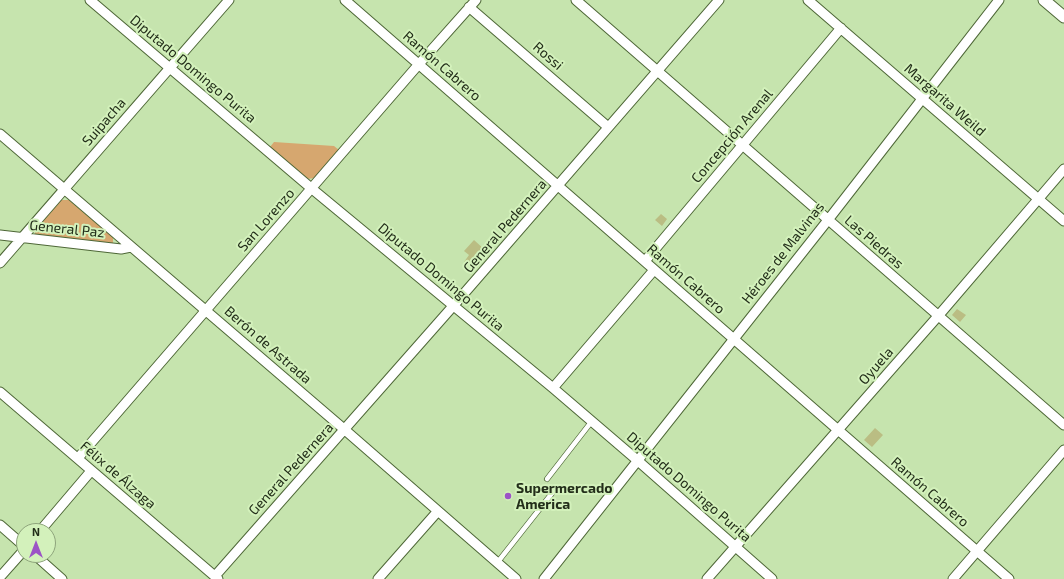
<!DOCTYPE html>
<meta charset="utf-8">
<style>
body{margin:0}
#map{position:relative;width:1064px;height:579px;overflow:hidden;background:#c6e4ae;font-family:"Exo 2",sans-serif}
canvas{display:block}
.north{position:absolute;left:16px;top:523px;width:40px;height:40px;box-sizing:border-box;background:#d3f1bb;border:1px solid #8da37b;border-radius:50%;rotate:0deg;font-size:11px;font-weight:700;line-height:16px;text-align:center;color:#232e1a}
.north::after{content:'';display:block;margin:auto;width:14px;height:18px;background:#9c53c6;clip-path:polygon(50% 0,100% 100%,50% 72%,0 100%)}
</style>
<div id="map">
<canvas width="1064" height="579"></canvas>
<div class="north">N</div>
</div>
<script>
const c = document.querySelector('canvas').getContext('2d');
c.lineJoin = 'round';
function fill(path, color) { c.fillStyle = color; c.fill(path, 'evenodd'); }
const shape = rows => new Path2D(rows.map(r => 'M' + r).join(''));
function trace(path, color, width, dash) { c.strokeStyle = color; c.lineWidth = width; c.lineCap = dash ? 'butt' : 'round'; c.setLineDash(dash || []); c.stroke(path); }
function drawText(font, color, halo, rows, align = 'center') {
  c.font = font + ' "Exo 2",sans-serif'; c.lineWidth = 4; c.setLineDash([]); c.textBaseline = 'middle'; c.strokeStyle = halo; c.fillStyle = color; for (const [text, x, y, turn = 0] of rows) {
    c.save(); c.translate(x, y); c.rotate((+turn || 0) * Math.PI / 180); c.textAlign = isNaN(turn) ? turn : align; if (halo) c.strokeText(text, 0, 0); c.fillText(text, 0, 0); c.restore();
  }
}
fill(shape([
 [274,142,334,146,339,150,315,178,307,179,270,147],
 [61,200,69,200,113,237,113,245,35,235,35,230]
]), '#d6a76f');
fill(shape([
 [661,214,667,219,662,226,655,220],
 [474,240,485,250,470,267,464,262,469,255,464,251],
 [957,309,966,315,960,322,952,315],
 [875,428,883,435,872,447,864,440]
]), '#babd83');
const service = shape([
 [547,479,592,421],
 [497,563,553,492]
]);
const minor = shape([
 [90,0,311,188,553,388,637,460,772,579],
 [345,0,1009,579],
 [576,0,1064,425],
 [808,0,1064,221],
 [469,7,608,127],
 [0,134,345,430,516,579],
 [0,235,121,249,131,247],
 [645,261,841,28],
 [0,263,229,0],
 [553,388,654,270],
 [0,392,218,579],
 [78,458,419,64,476,0],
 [0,525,24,546],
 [40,531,91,471],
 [35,555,62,579],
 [215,576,454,305,719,0],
 [0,577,24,550],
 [378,579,438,511],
 [544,579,828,220,999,0],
 [707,579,939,315,1064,169],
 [953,579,1064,450]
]);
const tertiary = shape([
 [1044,0,1064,17]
]);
trace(service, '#4e6737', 6);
trace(minor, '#4e6737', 11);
trace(tertiary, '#4e6737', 13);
trace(service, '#fff', 4.5);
trace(minor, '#fff', 9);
trace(tertiary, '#fff', 11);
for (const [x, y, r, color] of [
 [508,496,4,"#9c53c6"]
]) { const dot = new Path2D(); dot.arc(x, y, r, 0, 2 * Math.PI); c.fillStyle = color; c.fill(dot); trace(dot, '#d3f1bb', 1.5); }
drawText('14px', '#232e1a', '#d3f1bb', [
 ["Rossi",548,56,41],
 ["Ramón Cabrero",442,66,41],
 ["Diputado Domingo Purita",193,69,40],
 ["Margarita Weild",945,100,41],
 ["Suipacha",104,122,-49],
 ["Concepción Arenal",732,136,-50],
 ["San Lorenzo",266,220,-49],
 ["General Pedernera",505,226,-49],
 ["General Paz",67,229,6],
 ["Las Piedras",874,242,41],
 ["Héroes de Malvinas",783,253,-52],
 ["Diputado Domingo Purita",441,277,40],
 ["Ramón Cabrero",686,279,41],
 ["Berón de Astrada",268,345,41],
 ["Oyuela",876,366,-49],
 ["General Pedernera",291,469,-48],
 ["Félix de Álzaga",118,475,41],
 ["Diputado Domingo Purita",689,487,41],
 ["Ramón Cabrero",930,492,41]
]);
drawText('bold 14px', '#232e1a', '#d3f1bb', [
 ["Supermercado",516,488],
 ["America",516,504]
], 'left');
</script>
